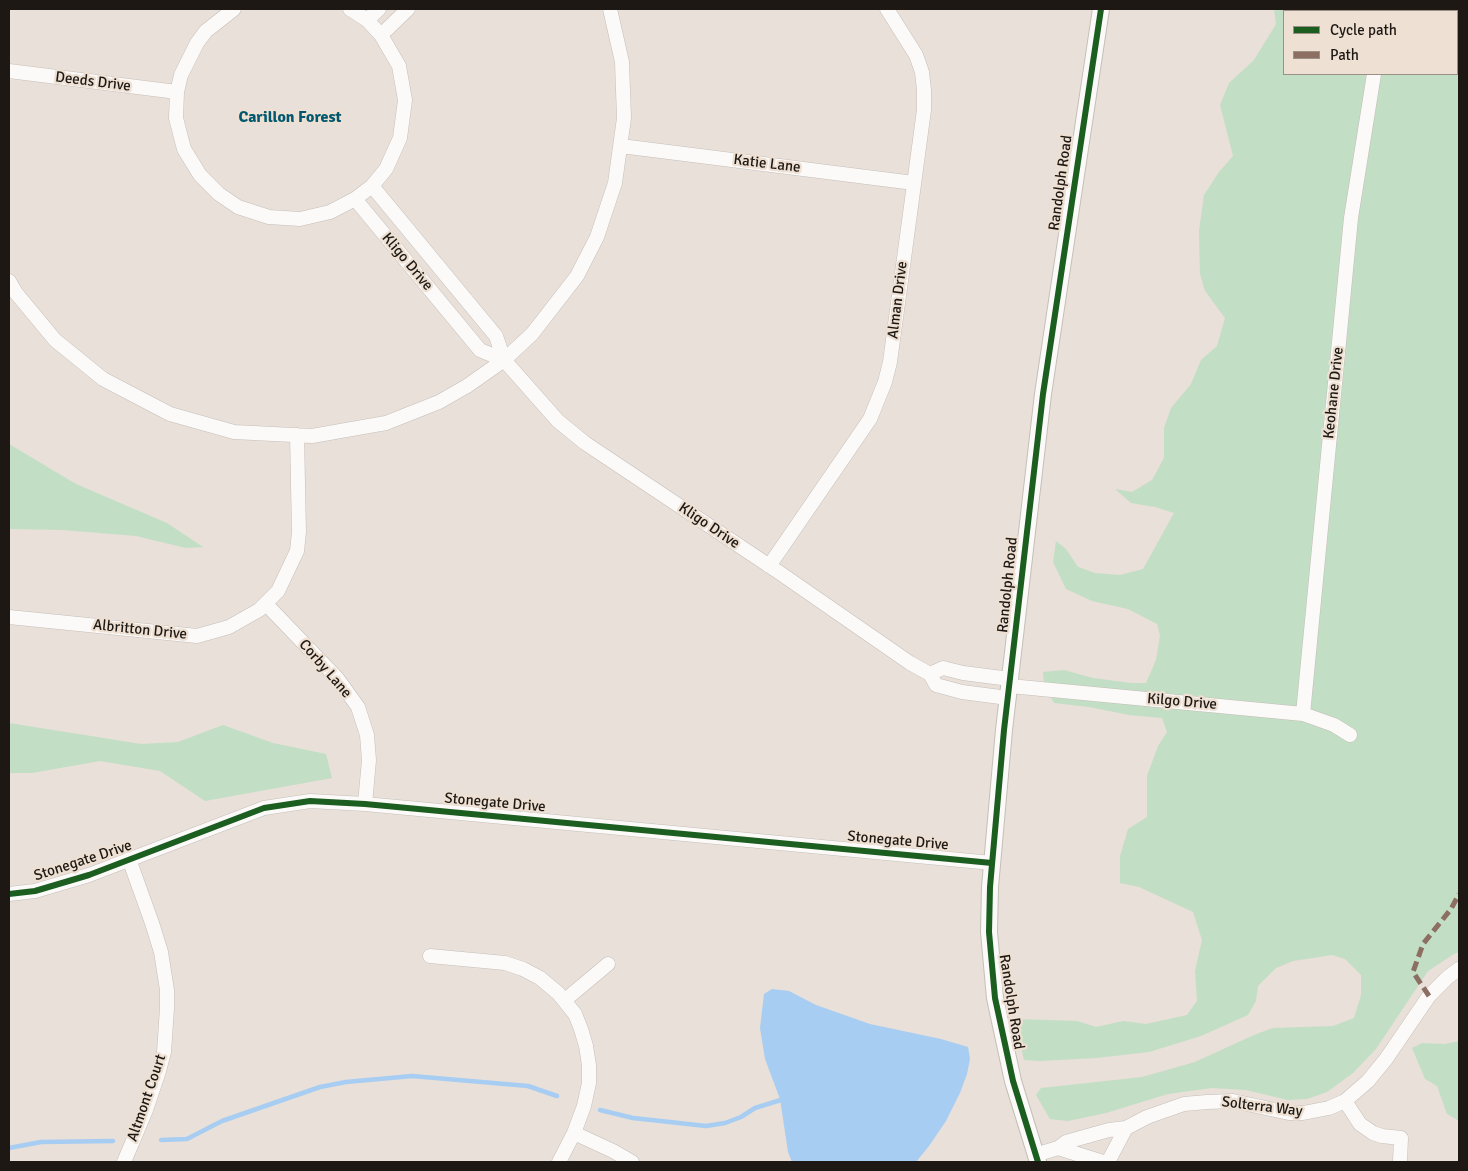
<!DOCTYPE html>
<style>
body{margin:0}
#map{position:relative;width:1468px;height:1171px;overflow:hidden;background:#e8e0d9;font-family:Signika,sans-serif}
canvas{display:block}
.frame{position:absolute;inset:0;border:10px solid #1d1813;pointer-events:none}
.legend{position:absolute;left:1283px;top:10px;width:175px;height:65px;box-sizing:border-box;background:#eee0d3;border:1px solid #9a9086;margin:0;padding:6px 9px;list-style:none;font-size:15px;color:#1d1813}
.legend li{display:flex;align-items:center;gap:10px;height:25px}
.legend b{width:25px;border:1px solid #9a9086}
</style>
<div id="map">
<canvas width="1468" height="1171"></canvas>
<div class="frame"></div>
<ul class="legend">
<li><b style="height:6px;background:#1b5e20"></b>Cycle path</li>
<li><b style="height:6px;background:#8d6e63"></b>Path</li>
</ul>
</div>
<script>
const c = document.querySelector('canvas').getContext('2d');
c.lineJoin = 'round';
function fill(path, color) { c.fillStyle = color; c.fill(path, 'evenodd'); }
const shape = rows => new Path2D(rows.map(r => 'M' + r).join(''));
function trace(path, color, width, dash) { c.strokeStyle = color; c.lineWidth = width; c.lineCap = dash ? 'butt' : 'round'; c.setLineDash(dash || []); c.stroke(path); }
function drawText(font, color, halo, rows, align = 'center') {
  c.font = font + ' Signika,sans-serif'; c.lineWidth = 4.5; c.setLineDash([]); c.textBaseline = 'middle'; c.strokeStyle = halo; c.fillStyle = color; for (const [text, x, y, turn = 0] of rows) {
    c.save(); c.translate(x, y); c.rotate((+turn || 0) * Math.PI / 180); c.textAlign = isNaN(turn) ? turn : align; if (halo) c.strokeText(text, 0, 0); c.fillText(text, 0, 0); c.restore();
  }
}
fill(shape([
 [1274,9,1459,9,1459,952,1454,954,1428,971,1376,1049,1353,1073,1327,1092,1307,1099,1288,1100,1246,1090,1212,1088,1168,1094,1106,1113,1068,1121,1050,1119,1036,1095,1041,1088,1142,1077,1195,1062,1254,1035,1273,1028,1333,1026,1354,1018,1361,995,1361,975,1345,959,1332,955,1293,961,1276,968,1258,986,1256,1001,1248,1015,1201,1036,1149,1052,1096,1058,1040,1061,1024,1060,1016,1026,1018,1019,1077,1021,1096,1027,1123,1021,1146,1024,1187,1015,1197,1001,1195,971,1202,940,1193,912,1139,887,1120,883,1120,856,1128,829,1147,817,1147,776,1158,746,1167,732,1162,718,1129,715,1089,707,1054,703,1044,684,1043,672,1064,670,1093,678,1131,683,1146,683,1156,660,1160,636,1157,624,1128,609,1092,601,1066,589,1053,562,1056,541,1066,549,1078,567,1095,573,1120,575,1143,569,1174,513,1155,507,1131,503,1115,489,1132,492,1152,480,1164,458,1164,428,1171,408,1191,384,1201,360,1217,346,1225,318,1205,291,1200,274,1199,231,1204,195,1219,172,1233,156,1220,105,1229,83,1254,60,1276,24],
 [1284,11,1457,11,1457,74,1284,74],
 [9,444,76,484,167,523,203,547,186,548,136,536,63,530,9,529],
 [9,723,141,744,178,742,223,725,273,743,326,754,332,778,205,801,160,771,100,761,32,773,9,773],
 [1459,1041,1459,1121,1447,1114,1437,1086,1425,1079,1412,1048,1422,1043,1445,1044]
]), '#c2dec4');
fill(shape([
 [772,989,789,991,816,1005,870,1024,941,1039,968,1047,970,1059,967,1074,960,1093,946,1121,929,1146,916,1162,792,1162,788,1152,780,1099,765,1059,760,1028,764,994]
]), '#a7cdf2');
trace(shape([
 [600,1110,633,1118,706,1126,725,1123,741,1117,755,1108,784,1099],
 [161,1140,187,1139,222,1121,320,1087,346,1082,412,1076,528,1086,557,1096],
 [9,1148,41,1142,113,1141]
]), '#a7cdf2', 4.5);
const minor = shape([
 [234,9,206,31,197,43,181,75,177,92,176,118,184,149,200,175,219,194,238,207,269,217,300,219,330,212,355,199,372,186,386,169,400,138,405,100,399,66,381,35,367,20,350,9],
 [1383,11,1384,9],
 [367,20,379,9],
 [381,35,408,9],
 [9,71,177,92],
 [621,146,914,183],
 [372,186,496,336,504,360,558,421,585,443,780,573,910,663,930,674,936,685,962,692,1008,698],
 [355,199,480,350,504,360],
 [9,281,16,293,55,340,103,379,170,414,234,432,312,436,386,423,439,402,467,386,504,360,532,334,577,276,597,237,615,183,624,118,622,62,610,9],
 [769,566,870,419,885,382,890,362,924,110,924,90,922,72,916,55,887,9],
 [266,604,337,678,358,707,367,735,369,760,365,804],
 [9,617,197,636,229,627,259,610,278,591,297,551,299,532,297,435],
 [930,674,943,668,963,673,1010,679],
 [1010,686,1303,714,1334,725,1350,735],
 [1303,714,1351,218,1374,74],
 [9,894,35,891,89,875,264,808,310,801,365,804,992,863],
 [430,956,505,963,523,969,540,978,558,993,575,1014,581,1029,586,1046,589,1065,589,1083,584,1106,574,1133,559,1162],
 [565,1000,608,964],
 [1345,1101,1360,1124,1373,1133,1382,1136,1401,1138,1400,1162],
 [574,1133,613,1151,632,1162],
 [1058,1148,1103,1162],
 [1035,1155,1058,1148,1066,1142,1109,1130,1126,1128,1147,1117,1184,1104,1207,1102,1233,1101,1289,1113,1303,1113,1329,1108,1345,1101,1368,1081,1386,1059,1429,996,1448,977,1459,969],
 [124,1162,146,1110,159,1071,164,1052,167,1008,167,990,161,952,152,923,129,859],
 [1108,1162,1126,1128]
]);
const tertiary = shape([
 [1038,1162,1013,1081,995,998,989,932,990,887,1004,730,1043,394,1101,9]
]);
trace(minor, '#c5beb8', 15);
trace(tertiary, '#c5beb8', 18);
trace(minor, '#fcfaf9', 14);
trace(tertiary, '#fcfaf9', 16);
trace(shape([
 [1429,996,1413,972,1423,944,1451,909,1459,894]
]), '#8d6e63', 5, [10, 5]);
trace(shape([
 [9,894,35,891,89,875,264,808,310,801,365,804,992,863],
 [1038,1162,1013,1081,995,998,989,932,990,887,1004,730,1043,394,1101,9]
]), '#1b5e20', 6);
drawText('15px', '#1d1813', '#eee0d3', [
 ["Deeds Drive",93,82,7],
 ["Katie Lane",767,164,7],
 ["Randolph Road",1061,183,-82],
 ["Kligo Drive",407,262,50],
 ["Alman Drive",898,300,-83],
 ["Keohane Drive",1334,393,-84],
 ["Kligo Drive",709,526,34],
 ["Randolph Road",1008,585,-84],
 ["Albritton Drive",140,630,6],
 ["Corby Lane",325,669,49],
 ["Kilgo Drive",1182,702,5],
 ["Stonegate Drive",495,803,5],
 ["Stonegate Drive",898,841,5],
 ["Stonegate Drive",83,861,-18],
 ["Randolph Road",1011,1002,81],
 ["Altmont Court",147,1098,-71],
 ["Solterra Way",1262,1107,7]
]);
drawText('bold 16px', '#01586f', '#eee0d3', [
 ["Carillon Forest",290,118]
]);
</script>
